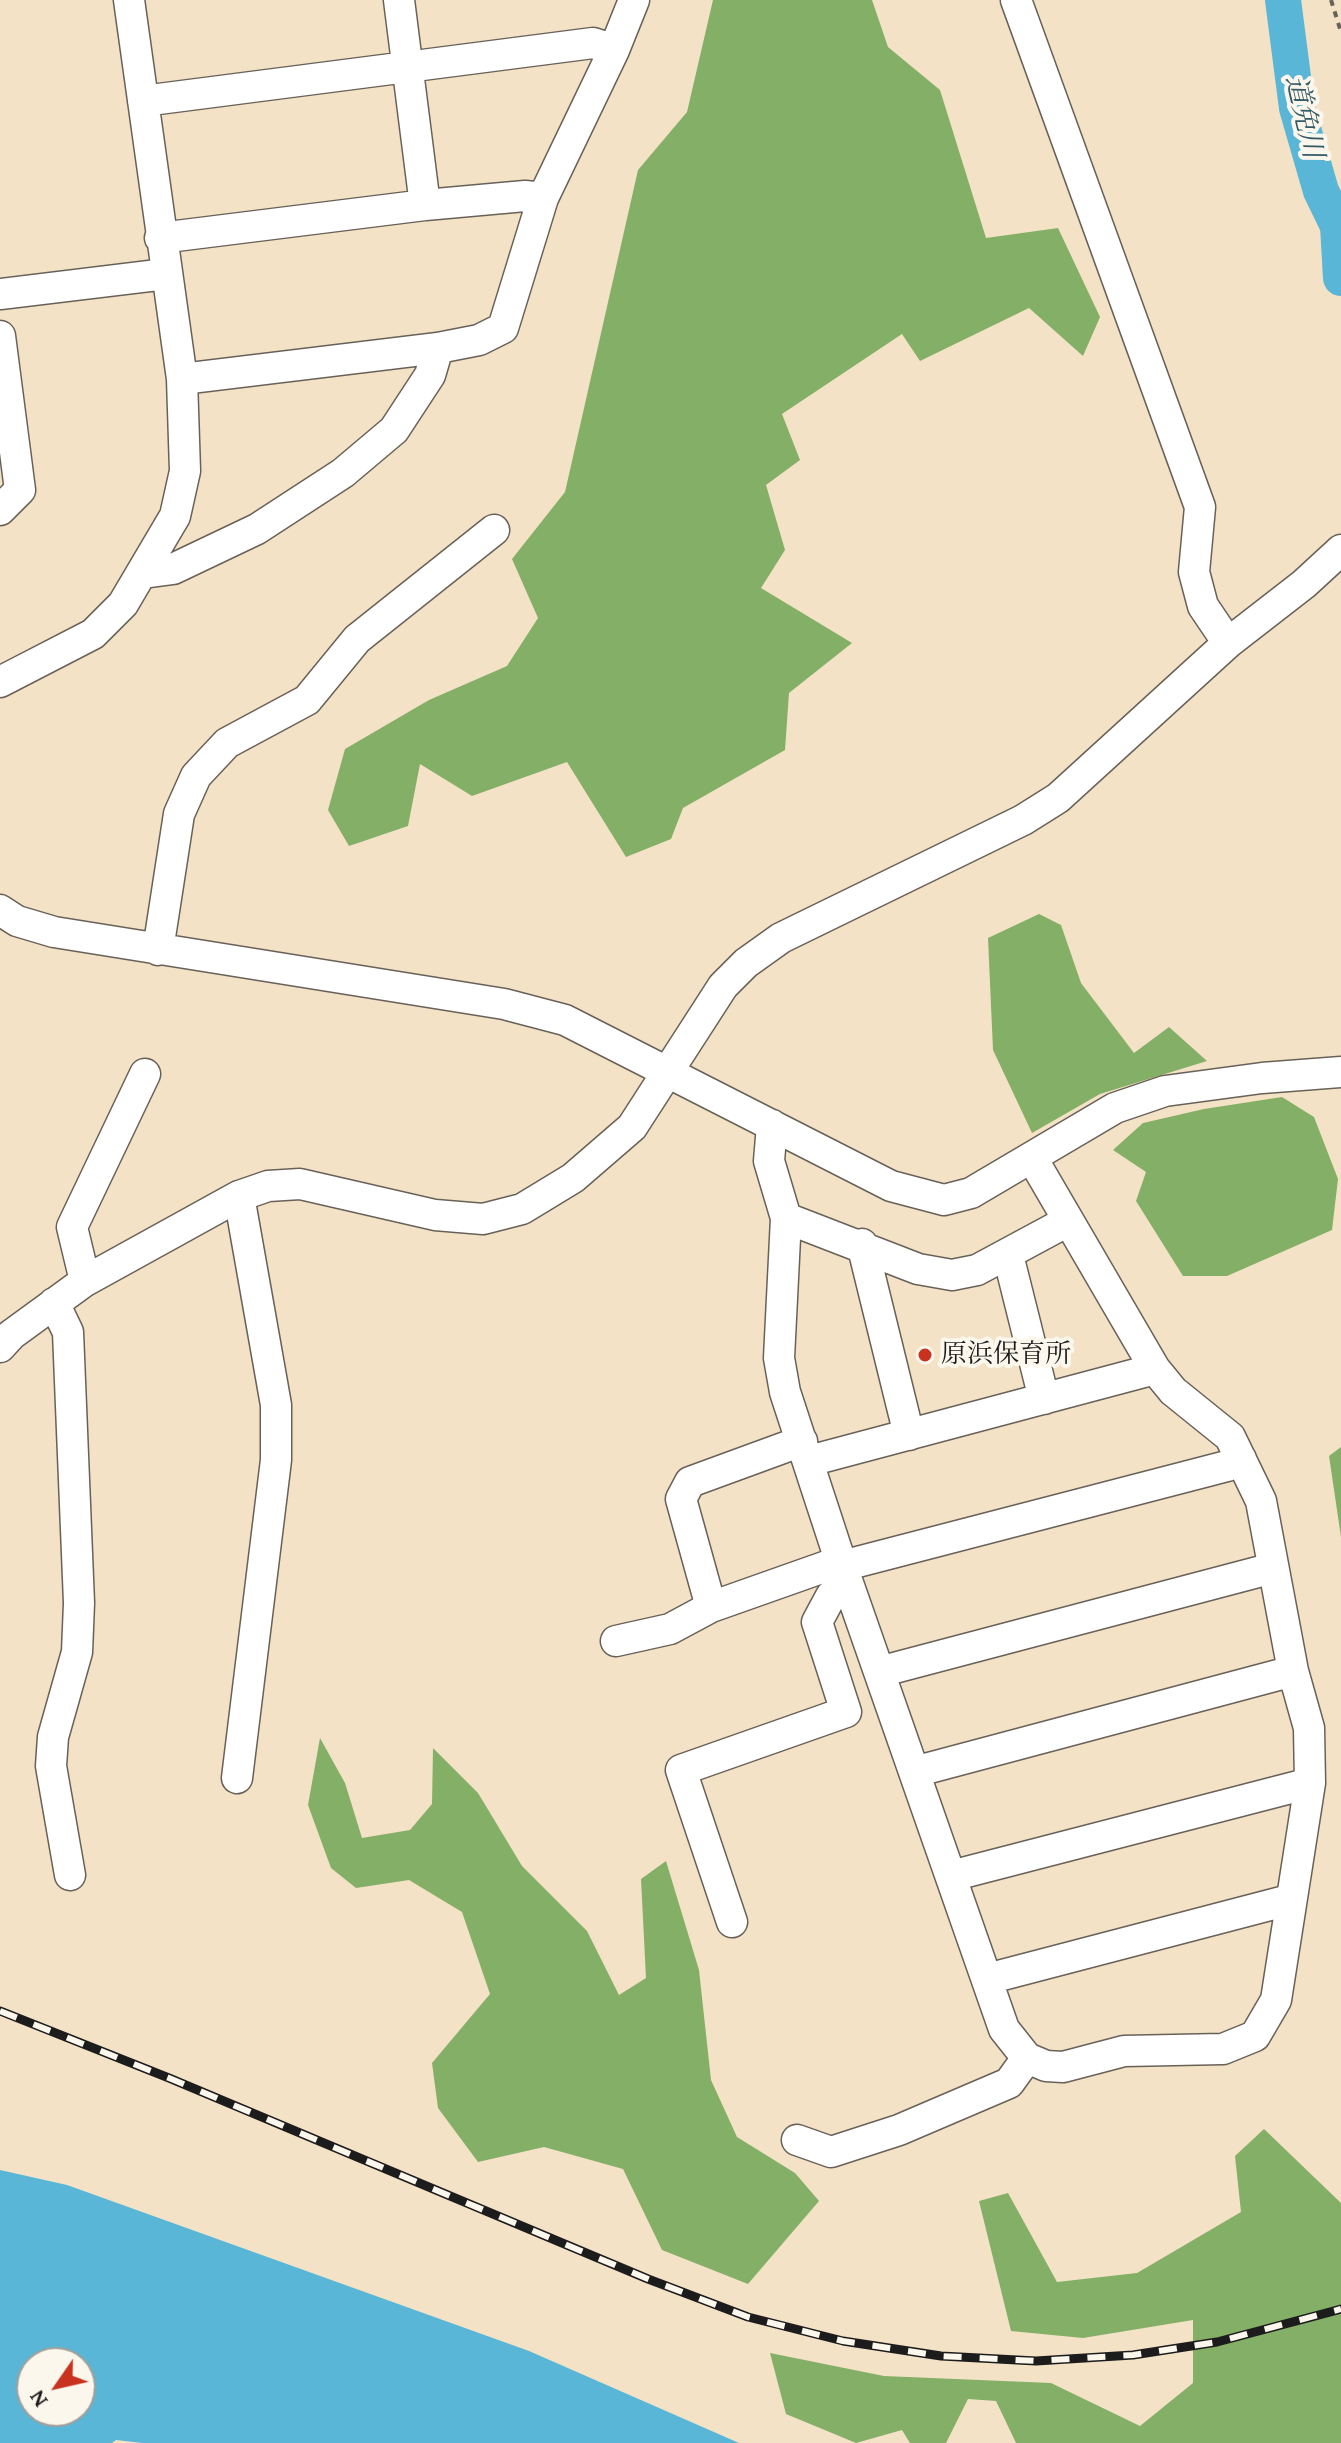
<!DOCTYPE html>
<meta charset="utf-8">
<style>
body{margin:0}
#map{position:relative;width:1341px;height:2443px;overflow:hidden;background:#f4e2c7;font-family:"Gentium Book Plus",serif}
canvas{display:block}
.north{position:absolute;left:16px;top:2347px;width:80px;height:80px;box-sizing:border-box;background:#fbf7ec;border:2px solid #a29f99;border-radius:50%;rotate:236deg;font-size:22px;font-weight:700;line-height:32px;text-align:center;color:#1c1c1c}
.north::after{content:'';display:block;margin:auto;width:28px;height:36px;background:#c8321e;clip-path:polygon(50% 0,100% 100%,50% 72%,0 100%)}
</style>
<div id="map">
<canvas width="1341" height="2443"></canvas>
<div class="north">N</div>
</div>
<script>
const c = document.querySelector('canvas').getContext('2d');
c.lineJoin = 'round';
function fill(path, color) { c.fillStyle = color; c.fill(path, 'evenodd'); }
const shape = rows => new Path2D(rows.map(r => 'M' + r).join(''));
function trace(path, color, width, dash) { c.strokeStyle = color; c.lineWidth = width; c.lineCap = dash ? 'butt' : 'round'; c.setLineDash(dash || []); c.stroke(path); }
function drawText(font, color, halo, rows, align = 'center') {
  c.font = font + ' "Gentium Book Plus","Noto Serif JP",serif'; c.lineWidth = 8; c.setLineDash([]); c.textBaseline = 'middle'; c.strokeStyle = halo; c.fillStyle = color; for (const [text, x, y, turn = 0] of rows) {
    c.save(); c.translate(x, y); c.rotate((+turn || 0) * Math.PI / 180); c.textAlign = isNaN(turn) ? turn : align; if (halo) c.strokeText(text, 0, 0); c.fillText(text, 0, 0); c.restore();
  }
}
fill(shape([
 [713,0,872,0,888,47,940,90,986,238,1058,228,1100,317,1083,356,1029,308,920,361,902,334,782,414,800,460,766,485,785,550,761,588,852,643,789,693,785,750,683,808,671,839,626,857,567,762,472,796,420,764,408,826,349,846,328,810,345,749,429,700,507,666,538,618,512,559,565,492,638,170,687,112],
 [1039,914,1061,925,1081,983,1134,1053,1169,1027,1207,1061,1100,1094,1032,1133,993,1050,988,938],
 [1282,1097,1314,1117,1338,1179,1332,1230,1227,1276,1183,1276,1136,1201,1146,1172,1113,1150,1143,1123,1204,1109],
 [1341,1447,1341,1537,1329,1456],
 [320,1738,345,1783,362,1838,410,1830,432,1804,433,1748,478,1793,522,1866,587,1931,619,1995,646,1978,641,1879,666,1861,699,1970,711,2080,737,2137,795,2173,819,2201,748,2284,662,2250,623,2169,544,2147,478,2162,438,2108,432,2063,490,1994,462,1912,409,1880,356,1888,331,1868,308,1805],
 [1264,2129,1341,2203,1341,2443,1016,2443,996,2401,968,2399,946,2443,910,2443,902,2430,856,2443,786,2414,770,2353,884,2376,1051,2383,1140,2426,1193,2383,1193,2320,1083,2338,1011,2331,979,2201,1008,2193,1057,2282,1137,2273,1241,2212,1235,2156]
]), '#84af66');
fill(shape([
 [0,2170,67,2185,529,2351,739,2443,142,2443,116,2440,112,2443,0,2443],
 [32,2363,80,2363,80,2411,32,2411]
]), '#59b6d7');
trace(shape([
 [1283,0,1297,108,1321,191,1338,226,1341,278]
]), '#59b6d7', 36);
const minor = shape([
 [399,0,425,205],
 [1016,0,1200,507,1194,572,1203,606,1228,643],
 [143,101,593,43,614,50],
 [160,238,425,205,525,196,543,198],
 [0,294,166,274],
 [0,336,20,490,0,510],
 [182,379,438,348,479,340,503,328,543,198,614,50,634,0],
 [143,573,173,569,257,529,343,473,394,430,430,375,438,348],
 [0,682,93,634,123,604,175,516,185,471,182,379,129,0],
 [0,910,17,921,54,932,504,1004,565,1020,891,1186,944,1200,971,1193,1115,1108,1165,1091,1262,1078,1341,1072],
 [158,950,179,814,196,776,227,743,307,700,357,639,494,530],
 [772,1125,769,1161,786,1218,779,1358,785,1392,842,1566,1004,2029,1027,2058,1046,2066,1063,2067,1124,2051,1223,2049,1255,2036,1276,2000,1310,1783,1309,1728,1293,1671,1261,1501,1230,1437,1173,1391,1155,1369,1032,1158],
 [786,1218,918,1269,952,1275,977,1270,1068,1221],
 [862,1244,909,1435],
 [1003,1256,1011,1267,1044,1399],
 [85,1281,72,1227,145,1074],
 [54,1303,68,1332,79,1603,77,1652,53,1737,51,1766,70,1875],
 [0,1347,11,1335,85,1281,239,1196,268,1186,300,1184,435,1215,483,1219,522,1209,573,1178,632,1127,723,986,746,963,781,938,1023,820,1058,798,1228,643,1304,584,1341,550],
 [809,1461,1155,1369],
 [711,1607,681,1499,690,1482,802,1441],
 [616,1641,670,1629,711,1607,827,1566,842,1566,1227,1466,1241,1459],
 [879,1672,1273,1568],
 [914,1772,1293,1671],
 [237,1778,276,1460,276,1405,239,1196],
 [951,1876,1310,1783],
 [732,1922,681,1770,846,1712,817,1622,831,1596,850,1591],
 [987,1979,1289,1900],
 [797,2140,831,2152,899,2130,1009,2083,1027,2058]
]);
trace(minor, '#686158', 33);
trace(shape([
 [1331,0,1341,32]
]), '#686158', 4, [6, 6]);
trace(minor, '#fff', 30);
const rail = shape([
 [0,2011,169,2078,648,2279,748,2317,843,2341,941,2356,1036,2361,1133,2355,1217,2342,1341,2309]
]);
trace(rail, '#1c1c1c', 9);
trace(rail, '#fbf7ec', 6, [18]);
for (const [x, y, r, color] of [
 [925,1355,8,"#c8321e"]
]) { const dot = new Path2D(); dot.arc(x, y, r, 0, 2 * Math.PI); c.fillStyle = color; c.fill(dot); trace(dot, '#fbf7ec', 3); }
drawText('26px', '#1c1c1c', '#fbf7ec', [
 ["原浜保育所",941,1355]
], 'left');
drawText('italic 28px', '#345a67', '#fbf7ec', [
 ["道免川",1303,117,77]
]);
</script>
